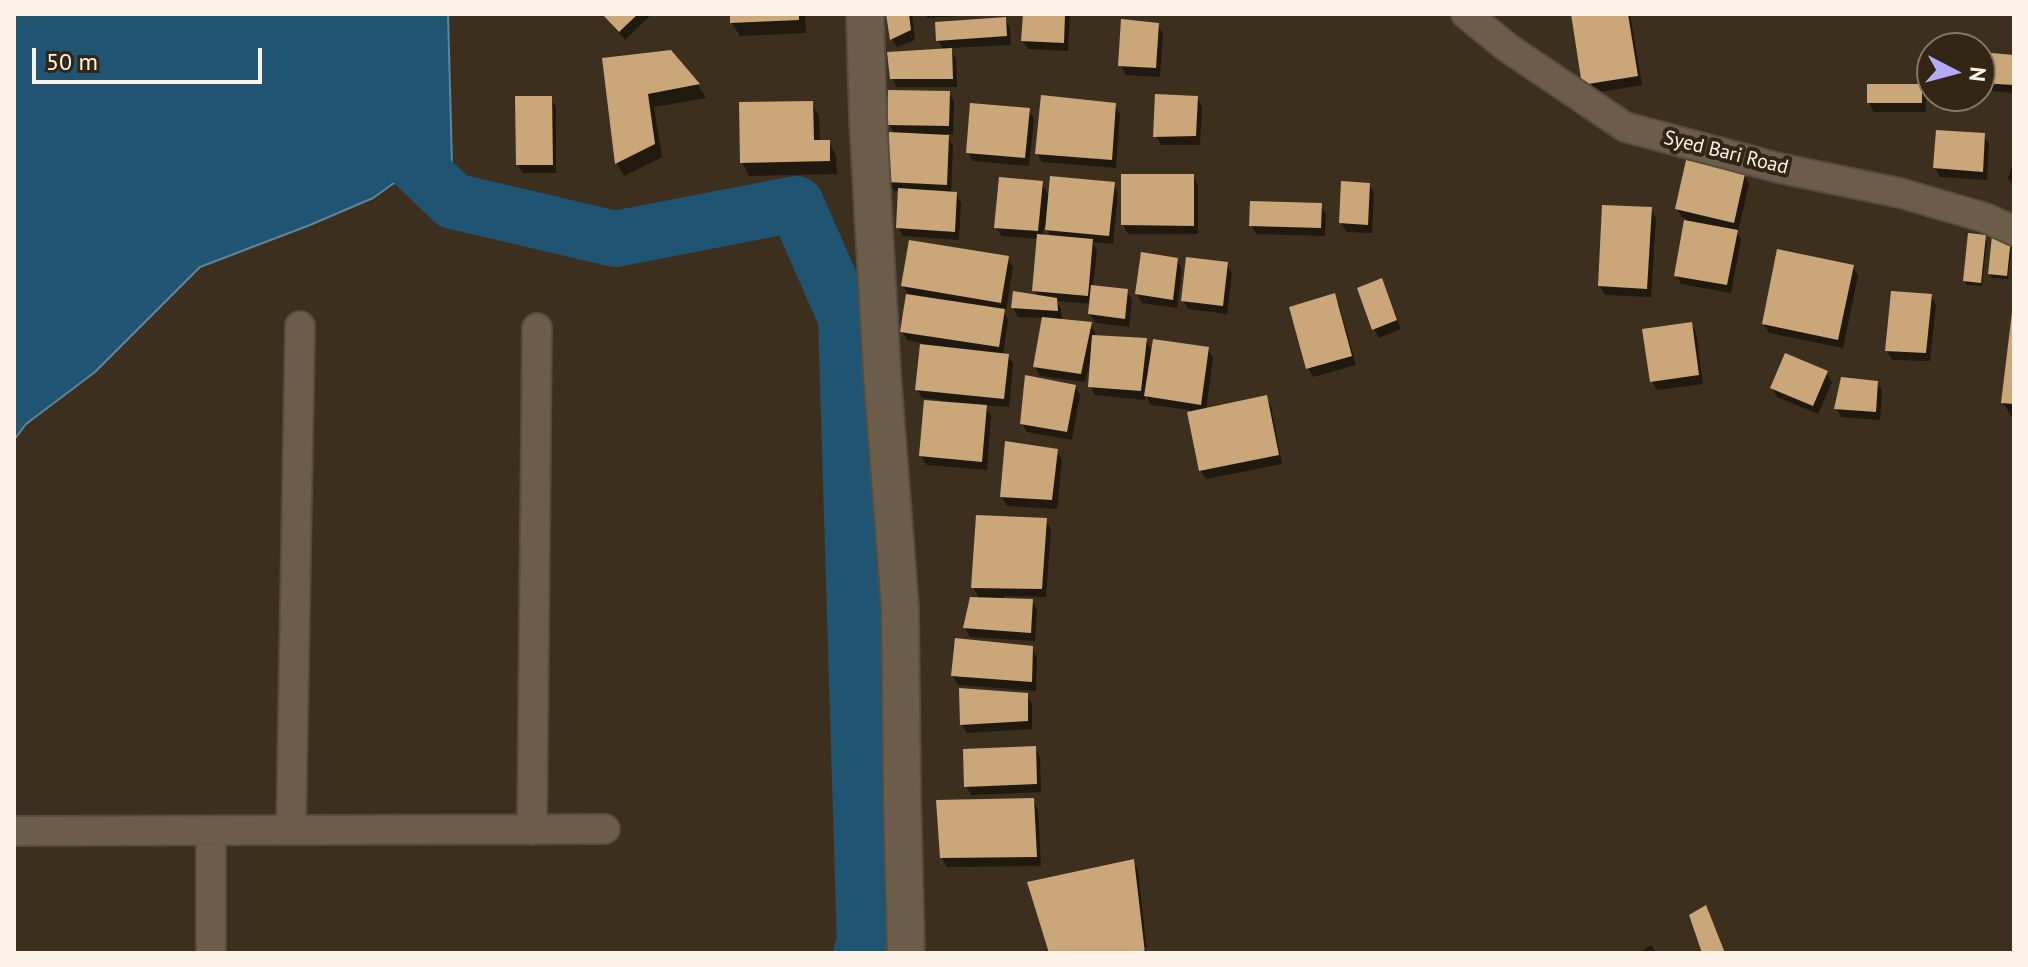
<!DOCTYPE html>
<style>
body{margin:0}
#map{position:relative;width:2028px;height:967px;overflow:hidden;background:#3c2f1e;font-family:"PT Sans",sans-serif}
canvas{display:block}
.frame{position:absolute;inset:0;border:16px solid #fcf3e8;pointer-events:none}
.north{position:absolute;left:1916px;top:32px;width:80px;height:80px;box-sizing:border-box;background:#322514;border:2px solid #837769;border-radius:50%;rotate:96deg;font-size:22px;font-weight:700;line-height:32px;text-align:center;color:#fcf3e8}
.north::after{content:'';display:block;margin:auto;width:28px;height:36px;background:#b3adf9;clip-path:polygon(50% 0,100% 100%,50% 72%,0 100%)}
.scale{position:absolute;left:32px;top:48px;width:230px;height:36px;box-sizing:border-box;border:4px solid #fcf3e8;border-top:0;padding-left:10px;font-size:24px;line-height:28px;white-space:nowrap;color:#fcf3e8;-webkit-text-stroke:6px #322514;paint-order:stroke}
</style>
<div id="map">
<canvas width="2028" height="967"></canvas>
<div class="frame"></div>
<div class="north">N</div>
<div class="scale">50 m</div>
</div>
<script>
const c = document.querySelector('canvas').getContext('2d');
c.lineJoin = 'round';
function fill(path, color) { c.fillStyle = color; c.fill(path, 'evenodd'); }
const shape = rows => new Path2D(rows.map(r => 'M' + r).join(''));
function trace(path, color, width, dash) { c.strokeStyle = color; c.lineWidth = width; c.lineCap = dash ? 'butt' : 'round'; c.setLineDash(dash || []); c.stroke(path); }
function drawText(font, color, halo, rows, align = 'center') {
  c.font = font + ' "PT Sans",sans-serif'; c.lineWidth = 8; c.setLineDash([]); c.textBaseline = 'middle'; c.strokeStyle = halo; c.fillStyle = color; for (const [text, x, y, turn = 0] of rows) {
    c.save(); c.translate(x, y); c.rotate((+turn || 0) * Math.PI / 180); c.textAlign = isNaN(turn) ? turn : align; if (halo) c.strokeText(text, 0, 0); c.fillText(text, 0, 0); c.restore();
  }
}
const water = shape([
 [14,14,448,14,453,201,394,183,373,198,310,225,200,267,95,372,26,424,14,440,14,14]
]);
fill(water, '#1f5573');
trace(water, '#618496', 2);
fill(shape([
 [603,14,652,14,625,40],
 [732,14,805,14,806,33,740,36,732,23],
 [888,14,912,14,915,40,897,47,892,39],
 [925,14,990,14,927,18],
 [1025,14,1070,14,1068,51,1028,49,1023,41],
 [1573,14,1630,14,1642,85,1589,94,1584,85],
 [1005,19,1010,28,1011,45,950,48,956,59,957,87,897,87,892,78,944,51,938,40],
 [1158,25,1163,34,1160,77,1126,75,1121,66],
 [670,52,699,86,706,98,654,107,662,157,624,176,617,164,604,59],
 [1980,54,2014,57,2014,93,1980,90],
 [1921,86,1926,95,1926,112,1874,112,1869,103],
 [949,93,954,102,953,134,946,134,953,146,951,194,956,194,961,203,959,240,903,236,898,227,900,191,894,191,889,182,895,135,889,124],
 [550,98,556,107,556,173,523,173,518,165],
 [1197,98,1202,107,1200,145,1161,145,1156,136],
 [811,103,819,116,820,142,829,142,836,156,837,174,749,176,742,162],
 [1114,105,1120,114,1116,168,1042,162,1037,153],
 [1029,110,1034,119,1029,166,973,161,968,152],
 [1984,135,1989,144,1987,180,1940,177,1935,168],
 [2014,160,2014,187,2008,178],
 [1744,175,1749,184,1738,231,1736,230,1741,240,1731,293,1681,284,1676,275,1687,219,1682,217,1677,209],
 [1193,176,1198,185,1198,234,1128,234,1123,225],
 [1041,183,1050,197,1113,184,1118,193,1113,244,1092,242,1097,250,1093,287,1127,291,1132,300,1129,327,1096,323,1090,314,1091,304,1057,301,1061,309,1062,321,1090,324,1095,332,1095,337,1145,339,1153,352,1208,349,1213,358,1206,410,1266,397,1271,406,1282,464,1206,479,1201,471,1189,410,1151,405,1146,395,1145,400,1095,395,1090,386,1091,366,1089,366,1085,382,1040,376,1035,367,1044,318,1018,317,1013,308,1038,297,1034,290,1039,239,1001,236,996,227],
 [1044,225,1051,237,1043,236],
 [1369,184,1374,193,1372,233,1347,232,1341,223],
 [1320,205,1326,214,1325,236,1256,234,1251,225],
 [1650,209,1656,218,1651,297,1605,295,1600,286],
 [1984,237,1987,241,1982,286,1967,285,1965,281],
 [1994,238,2012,243,2008,279,1992,278,1990,274],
 [1007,258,1013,267,1006,311,1003,310,1008,320,1003,355,1008,355,1013,364,1009,407,984,405,991,416,987,470,926,465,921,456,940,400,922,398,917,389,922,343,907,340,902,331,908,294,903,286],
 [1177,260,1182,269,1177,308,1142,303,1137,294],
 [1226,264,1232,273,1227,314,1188,309,1183,300],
 [1853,267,1858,276,1843,348,1769,333,1764,324],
 [1386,289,1401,329,1379,338,1374,329],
 [1334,296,1339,304,1356,365,1313,377,1308,368],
 [1931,296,1936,305,1930,361,1892,360,1887,351],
 [2014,312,2014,416,2011,416,2003,402],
 [1691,324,1696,332,1703,384,1657,390,1652,381],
 [1826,373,1832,382,1818,414,1777,397,1772,388],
 [1877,382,1882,391,1880,420,1841,417,1836,408],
 [1075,386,1080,395,1072,440,1027,432,1022,423],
 [1057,451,1062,460,1057,509,1007,506,1002,497],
 [1046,520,1051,529,1046,597,1004,596,1004,600,1032,601,1037,610,1035,641,970,637,965,628,980,600,973,587],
 [1031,648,1037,657,1036,691,958,685,953,676],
 [1026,695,1032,704,1032,729,967,733,962,725],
 [1035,748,1040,757,1041,792,971,795,966,786],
 [1033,800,1038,809,1041,866,947,867,942,858],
 [1133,862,1138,870,1147,953,1051,953],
 [1651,945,1656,953,1640,953]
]), '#0007');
trace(shape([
 [398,148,453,201,615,239,796,204,846,318,865,947,861,953]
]), '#1f5573', 56);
fill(shape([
 [602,14,638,14,619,32],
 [730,14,799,14,799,20,730,23],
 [886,14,909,14,911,30,890,40],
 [1023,14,1065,14,1064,43,1021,41],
 [1571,14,1628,14,1638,76,1582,85],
 [1006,17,1007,36,936,41,935,22],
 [1121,19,1159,23,1156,68,1118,66],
 [952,48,953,79,890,79,887,52],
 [671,50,700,84,648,94,655,144,615,164,602,58],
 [1980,52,2014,55,2014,85,1980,83],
 [1867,84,1922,84,1922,103,1867,103],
 [888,90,950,91,949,126,887,125],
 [1155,94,1198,96,1196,136,1153,137],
 [1041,95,1116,103,1112,160,1035,154],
 [515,96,552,96,553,165,516,165],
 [813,101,814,140,830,140,830,161,740,163,739,102],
 [970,103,1030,108,1025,158,966,153],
 [1936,130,1985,133,1983,172,1933,168],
 [889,132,949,135,947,185,887,182],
 [1686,160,1745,174,1734,223,1675,209],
 [1121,174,1194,174,1194,226,1121,225],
 [1050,176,1115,182,1109,236,1045,230],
 [999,177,1043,181,1038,231,994,228],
 [1341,181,1370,183,1368,225,1339,223],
 [898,188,957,192,955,232,896,228],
 [1250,201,1322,203,1321,228,1249,226],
 [1602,205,1652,207,1647,289,1598,286],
 [1684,220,1738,230,1727,285,1674,276],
 [1968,233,1986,235,1981,283,1963,281],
 [1037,234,1093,239,1088,296,1032,291],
 [1992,236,2011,238,2007,276,1988,274],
 [909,240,1009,256,1001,303,901,286],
 [1777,249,1854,265,1838,340,1762,324],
 [1141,252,1178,258,1173,300,1135,294],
 [1186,257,1228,262,1223,306,1181,301],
 [1382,278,1397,320,1372,330,1357,288],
 [1091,285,1128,289,1125,319,1088,314],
 [1013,291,1057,298,1058,311,1011,308],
 [1891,291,1932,294,1926,353,1885,351],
 [1335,293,1352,356,1306,369,1289,307],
 [906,294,1005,309,999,347,900,332],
 [2012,312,2014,312,2014,404,2001,403],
 [1042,317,1092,322,1081,374,1033,367],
 [1692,322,1699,375,1650,382,1642,329],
 [1092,335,1147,338,1141,391,1088,387],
 [1153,339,1209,347,1201,405,1144,396],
 [920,344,1009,354,1004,399,915,390],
 [1785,353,1828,371,1813,406,1770,388],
 [1025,375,1076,385,1067,432,1020,424],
 [1841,377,1878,381,1876,412,1834,409],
 [1267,395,1279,455,1199,471,1187,412],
 [924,400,987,405,982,462,919,456],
 [1005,441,1058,449,1052,500,1000,497],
 [976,515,1047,518,1042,589,971,588],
 [970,597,1033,599,1031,633,963,628],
 [955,638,1033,646,1032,682,951,676],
 [959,688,1028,693,1028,721,960,725],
 [1036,746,1037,784,964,787,963,749],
 [1034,798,1037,857,940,858,936,800],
 [1134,859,1145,953,1049,953,1027,882],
 [1706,905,1725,953,1702,953,1689,915]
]), '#caa678');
const minor = shape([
 [1466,14,1508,48,1625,127,1779,168,1900,193,1986,218,2014,231],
 [291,830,300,326],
 [532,830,537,328],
 [14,831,605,829],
 [211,953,211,831]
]);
const tertiary = shape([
 [865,14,868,119,882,373,900,607,902,797,906,953]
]);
trace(minor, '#574c3d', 32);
trace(tertiary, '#574c3d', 40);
trace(minor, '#6c5d4b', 28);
trace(tertiary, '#6c5d4b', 36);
drawText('20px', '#fcf3e8', '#322514', [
 ["Syed Bari Road",1726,153,14]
]);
</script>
